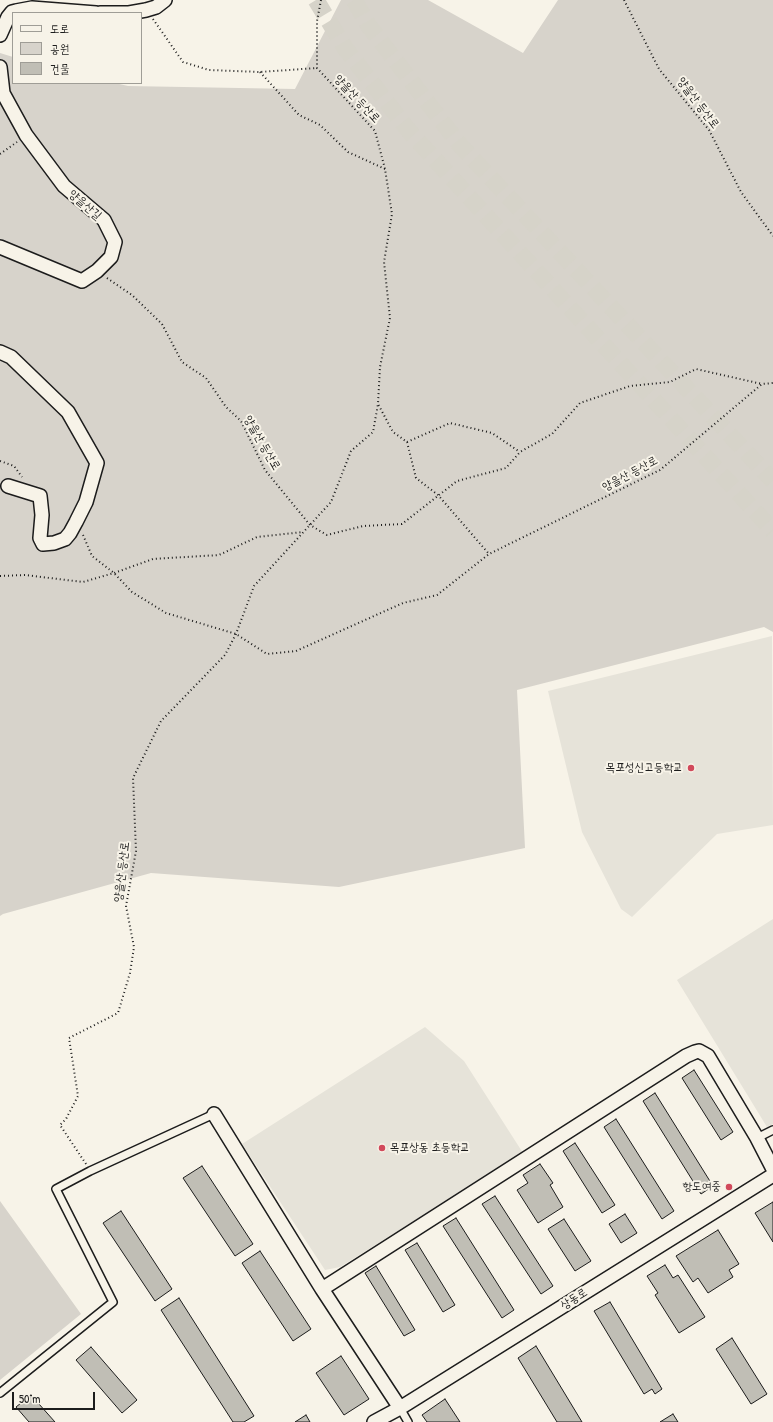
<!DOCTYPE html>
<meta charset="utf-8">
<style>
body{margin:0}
#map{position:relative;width:773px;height:1422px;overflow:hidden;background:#f7f3e8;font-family:"Patrick Hand","Poor Story",sans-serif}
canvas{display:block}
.legend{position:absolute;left:12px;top:12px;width:130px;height:72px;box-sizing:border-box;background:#f7f3e8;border:1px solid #9f9d96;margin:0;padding:5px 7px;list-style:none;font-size:12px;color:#1c1c1c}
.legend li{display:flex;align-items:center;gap:8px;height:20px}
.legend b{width:20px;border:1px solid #9f9d96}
.scale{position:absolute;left:12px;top:1392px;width:83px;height:18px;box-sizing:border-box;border:2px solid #1c1c1c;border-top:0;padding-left:5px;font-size:12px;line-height:14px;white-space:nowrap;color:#1c1c1c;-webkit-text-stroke:3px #f7f3e8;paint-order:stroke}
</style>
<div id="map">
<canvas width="773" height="1422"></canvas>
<ul class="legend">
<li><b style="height:5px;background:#f7f3e8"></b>도로</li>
<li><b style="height:11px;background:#d7d3cb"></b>공원</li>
<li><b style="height:11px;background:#c0beb5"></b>건물</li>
</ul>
<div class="scale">50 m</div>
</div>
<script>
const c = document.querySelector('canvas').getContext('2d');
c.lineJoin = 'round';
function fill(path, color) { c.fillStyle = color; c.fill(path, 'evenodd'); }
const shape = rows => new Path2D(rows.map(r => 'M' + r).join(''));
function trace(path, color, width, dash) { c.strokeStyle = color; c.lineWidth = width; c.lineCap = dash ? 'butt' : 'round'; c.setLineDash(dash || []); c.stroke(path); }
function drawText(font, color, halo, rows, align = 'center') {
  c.font = font + ' "Patrick Hand","Poor Story",sans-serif'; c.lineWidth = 4; c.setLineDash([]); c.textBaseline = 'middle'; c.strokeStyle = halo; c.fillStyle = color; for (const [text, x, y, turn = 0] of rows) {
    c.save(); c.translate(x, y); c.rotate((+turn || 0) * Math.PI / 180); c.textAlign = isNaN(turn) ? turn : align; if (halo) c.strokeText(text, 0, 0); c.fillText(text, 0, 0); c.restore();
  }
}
fill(shape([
 [772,636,773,825,717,834,632,917,621,909,582,832,548,691],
 [773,919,773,1124,767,1127,677,980],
 [425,1027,464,1061,523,1153,340,1267,325,1270,242,1144]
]), '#e6e3d9');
fill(shape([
 [341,0,428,0,523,53,558,0,773,0,773,632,764,627,517,690,525,848,339,887,151,873,3,914,0,916,0,53,13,57,13,83,115,83,128,86,295,89],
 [0,1201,81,1314,0,1380]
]), '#d7d3cb');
const building = shape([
 [694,1070,733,1132,721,1140,682,1078,694,1070],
 [655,1093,713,1186,701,1194,643,1101,655,1093],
 [616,1119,674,1211,662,1219,604,1127,616,1119],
 [575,1143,615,1205,602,1213,563,1151,575,1143],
 [540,1164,553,1183,550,1185,563,1207,538,1223,517,1190,528,1183,523,1175,540,1164],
 [202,1166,253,1244,235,1256,183,1178,202,1166],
 [495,1196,553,1286,541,1294,482,1204,495,1196],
 [773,1202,773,1242,755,1213,773,1202],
 [121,1211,172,1289,155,1301,103,1223,121,1211],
 [625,1214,637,1233,621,1243,609,1224,625,1214],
 [456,1218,514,1310,502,1318,443,1226,456,1218],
 [564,1219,591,1261,575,1271,548,1229,564,1219],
 [718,1230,739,1264,729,1270,733,1277,708,1293,698,1278,693,1282,676,1256,718,1230],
 [417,1243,455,1305,443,1312,405,1250,417,1243],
 [260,1251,311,1329,293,1341,242,1263,260,1251],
 [665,1265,673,1278,678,1275,705,1317,679,1333,655,1295,658,1293,647,1276,665,1265],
 [376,1266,415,1330,404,1336,365,1273,376,1266],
 [179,1298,254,1416,244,1422,233,1422,161,1310,179,1298],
 [610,1302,662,1389,655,1394,652,1389,644,1394,594,1311,610,1302],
 [732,1338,767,1394,751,1404,716,1349,732,1338],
 [536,1346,582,1422,557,1422,518,1358,536,1346],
 [91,1347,137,1400,122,1413,76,1360,91,1347],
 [341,1356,369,1399,344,1415,316,1373,341,1356],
 [31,1395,55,1422,29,1422,16,1407,31,1395],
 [445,1399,460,1422,427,1422,422,1415,445,1399],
 [673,1414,678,1422,660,1422,673,1414],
 [306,1415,310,1422,295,1422,306,1415]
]);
fill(building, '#c0beb5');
trace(building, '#1c1c1c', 1);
trace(shape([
 [316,0,345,48,409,131,773,531],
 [354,0,369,26,460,145,773,481]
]), '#d6d3c9', 17, [17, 8]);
const service = shape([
 [757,1138,773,1130],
 [0,1393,113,1302,56,1189,90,1171,214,1114],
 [400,1408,408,1422]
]);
const minor = shape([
 [100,13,129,13,146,10,156,7,165,0],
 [0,35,8,17,12,12,16,11,32,8,96,13],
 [0,67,3,93,26,135,64,186,104,220,115,242,111,257,97,271,82,281,0,247],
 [0,352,11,357,68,412,97,463,86,502,76,522,70,533,65,539,54,543,43,544,40,538,42,515,40,496,8,486],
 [214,1114,322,1289,400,1408],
 [322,1289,686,1056,695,1052,699,1051,708,1056,757,1138,773,1169],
 [374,1422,400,1408,773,1175]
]);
trace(service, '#1c1c1c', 10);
trace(minor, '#1c1c1c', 16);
trace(shape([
 [321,0,317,21,317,68,375,131,385,169,392,214,384,262,390,318,380,367,378,404,393,432,407,442,416,478,438,495,489,554],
 [624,0,659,69,709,130,741,192,773,236],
 [153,19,183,62,209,70,260,72,317,68],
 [260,72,299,115,320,125,348,152,385,169],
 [0,154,17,142],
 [107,278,132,295,162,324,182,362,206,378,226,407,241,421,265,470,310,525,327,535,363,526,402,524,457,481,506,468,520,452,552,434,580,403,630,386,670,382,696,369,762,384],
 [407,442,450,423,492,433,520,452],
 [0,461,14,466,22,477],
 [83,535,92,556,114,573,132,592,166,613,236,634,267,654,296,651,403,603,437,595,489,554,660,470,762,384,773,383],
 [0,576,25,575,83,582,114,573,153,559,219,555,257,537,303,532],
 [86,1164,60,1125,66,1119,78,1096,69,1038,118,1013,130,973,134,947,126,906,136,851,133,778,161,721,225,655,236,634,254,586,331,502,351,451,373,432,378,404]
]), '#1c1c1c', 2, [1, 3]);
trace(service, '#f7f3e8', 7);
trace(minor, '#f7f3e8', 13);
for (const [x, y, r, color] of [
 [691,768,4,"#d1495b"],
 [382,1148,4,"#d1495b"],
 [729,1187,4,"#d1495b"]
]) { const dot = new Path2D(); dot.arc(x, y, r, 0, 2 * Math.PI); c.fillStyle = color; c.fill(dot); trace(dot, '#f7f3e8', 1.5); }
drawText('12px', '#1c1c1c', '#f7f3e8', [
 ["양을산 등산로",357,99,47],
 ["양을산 등산로",698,103,53],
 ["양을산길",85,205,41],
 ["양을산 등산로",262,443,60],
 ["양을산 등산로",630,474,-28],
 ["양을산 등산로",122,872,-83],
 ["상동로",574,1299,-32]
]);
drawText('12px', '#1c1c1c', '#f7f3e8', [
 ["목포성신고등학교",683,768],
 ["목포상동 초등학교",390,1148,"left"],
 ["항도여중",721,1187]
], 'right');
</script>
